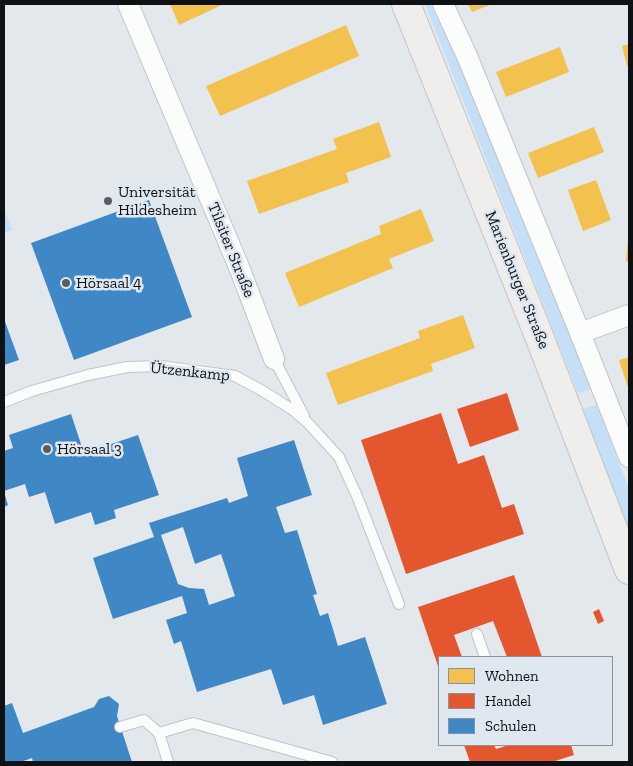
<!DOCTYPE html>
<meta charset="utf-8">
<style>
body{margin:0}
#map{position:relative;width:633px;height:766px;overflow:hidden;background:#e3e8ed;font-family:"Zilla Slab",serif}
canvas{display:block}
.frame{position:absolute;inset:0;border:5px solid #0f1215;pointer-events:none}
.legend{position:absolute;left:438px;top:656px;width:175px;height:90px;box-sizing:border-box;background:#dfe8f1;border:1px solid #8c9299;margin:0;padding:6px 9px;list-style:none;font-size:15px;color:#0f1215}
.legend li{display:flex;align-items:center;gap:10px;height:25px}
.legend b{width:25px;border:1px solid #8c9299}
</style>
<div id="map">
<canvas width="633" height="766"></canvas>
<div class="frame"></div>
<ul class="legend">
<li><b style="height:14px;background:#f2c14e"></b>Wohnen</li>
<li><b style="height:14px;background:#e4572e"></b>Handel</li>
<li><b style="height:14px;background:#3f88c5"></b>Schulen</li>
</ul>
</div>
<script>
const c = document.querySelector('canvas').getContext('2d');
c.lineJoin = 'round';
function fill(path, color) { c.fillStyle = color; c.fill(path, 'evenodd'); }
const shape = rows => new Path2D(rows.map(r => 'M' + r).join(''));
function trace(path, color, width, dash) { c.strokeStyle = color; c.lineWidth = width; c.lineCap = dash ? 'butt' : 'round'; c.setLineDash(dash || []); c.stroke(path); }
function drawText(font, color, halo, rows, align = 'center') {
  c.font = font + ' "Zilla Slab",serif'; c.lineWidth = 5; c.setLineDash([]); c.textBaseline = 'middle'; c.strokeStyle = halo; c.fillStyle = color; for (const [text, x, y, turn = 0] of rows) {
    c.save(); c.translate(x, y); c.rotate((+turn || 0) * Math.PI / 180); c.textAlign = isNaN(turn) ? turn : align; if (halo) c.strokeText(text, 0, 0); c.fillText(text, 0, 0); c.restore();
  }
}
fill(shape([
 [425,4,435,4,461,59,591,385,590,389,581,393,577,391],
 [4,209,12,230,4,233],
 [597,405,629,489,629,532,583,409]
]), '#c5dff6');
fill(shape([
 [170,4,224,4,179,25],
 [468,4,492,4,472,12],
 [346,25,359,56,220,116,206,86],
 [629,44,629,66,627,66,622,46],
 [560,47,569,72,506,97,496,72],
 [379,122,391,157,346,173,349,182,259,214,247,181,337,149,333,139],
 [594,127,604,152,538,178,528,153],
 [596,180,611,220,583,231,568,190],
 [421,209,434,241,389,259,393,268,299,307,285,273,381,234,379,226],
 [628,238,629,238,629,261,626,261],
 [463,315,475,348,431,364,433,371,338,405,326,373,420,338,418,331],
 [629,357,629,391,619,360]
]), '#f2c14e');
fill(shape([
 [507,393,519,430,470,447,457,409],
 [441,413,458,464,484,455,502,508,514,504,524,534,406,574,361,440],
 [514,575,542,657,507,657,493,621,454,635,462,657,439,657,439,669,418,607],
 [599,609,604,621,598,624,593,612],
 [464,745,494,745,496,749,509,745,571,745,574,755,552,762,470,762]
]), '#e4572e');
fill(shape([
 [149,200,192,317,74,360,31,243],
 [4,319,19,360,4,365],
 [71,414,84,453,138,435,159,495,114,510,116,518,95,525,91,512,55,524,45,492,29,497,25,484,4,491,4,451,13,448,9,435],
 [294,440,312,495,276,507,285,533,297,530,317,594,313,595,320,616,328,613,338,646,365,637,387,704,323,725,314,695,283,705,271,669,197,692,181,641,174,644,166,620,187,613,182,596,113,619,93,558,154,537,149,523,227,498,229,503,248,496,237,458],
 [183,527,195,564,221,554,235,596,209,605,204,589,189,588,178,584,161,535],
 [4,492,8,505,4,507],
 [109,696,119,704,117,716,132,762,33,762,32,758,21,762,4,762,4,706,12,703,23,733,94,707,99,699]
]), '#3f88c5');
const lane = shape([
 [274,359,304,416],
 [4,402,32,391,88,375,127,367,161,366,235,376,261,390,293,410,307,422,339,457,357,496,399,604],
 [477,634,485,657],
 [120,727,144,720,159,733,168,762],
 [159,733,193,723,332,762]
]);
const street = shape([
 [128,4,239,267,274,359],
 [443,4,467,56,580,333,629,457],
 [580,333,629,315]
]);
const secondary = shape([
 [406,4,539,336,629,570]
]);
trace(lane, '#c0c4c7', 12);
trace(street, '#c0c4c7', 22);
trace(secondary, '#c0c4c7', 30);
trace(lane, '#fbfcfc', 10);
trace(street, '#fbfcfc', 20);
trace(secondary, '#efeeec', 28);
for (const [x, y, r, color] of [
 [108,201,5,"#595d61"],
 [66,283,5,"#595d61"],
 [47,449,5,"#595d61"]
]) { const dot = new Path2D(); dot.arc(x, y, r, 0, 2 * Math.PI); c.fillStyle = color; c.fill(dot); trace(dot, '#dfe8f1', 2); }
drawText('16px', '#0f1215', '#dfe8f1', [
 ["Universität",118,192],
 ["Hildesheim",118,210],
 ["Hörsaal 4",76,283],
 ["Hörsaal 3",57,449]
], 'left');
drawText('16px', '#0f1215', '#dfe8f1', [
 ["Tilsiter Straße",231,250,68],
 ["Marienburger Straße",517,280,68],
 ["Ützenkamp",190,372,6]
]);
</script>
